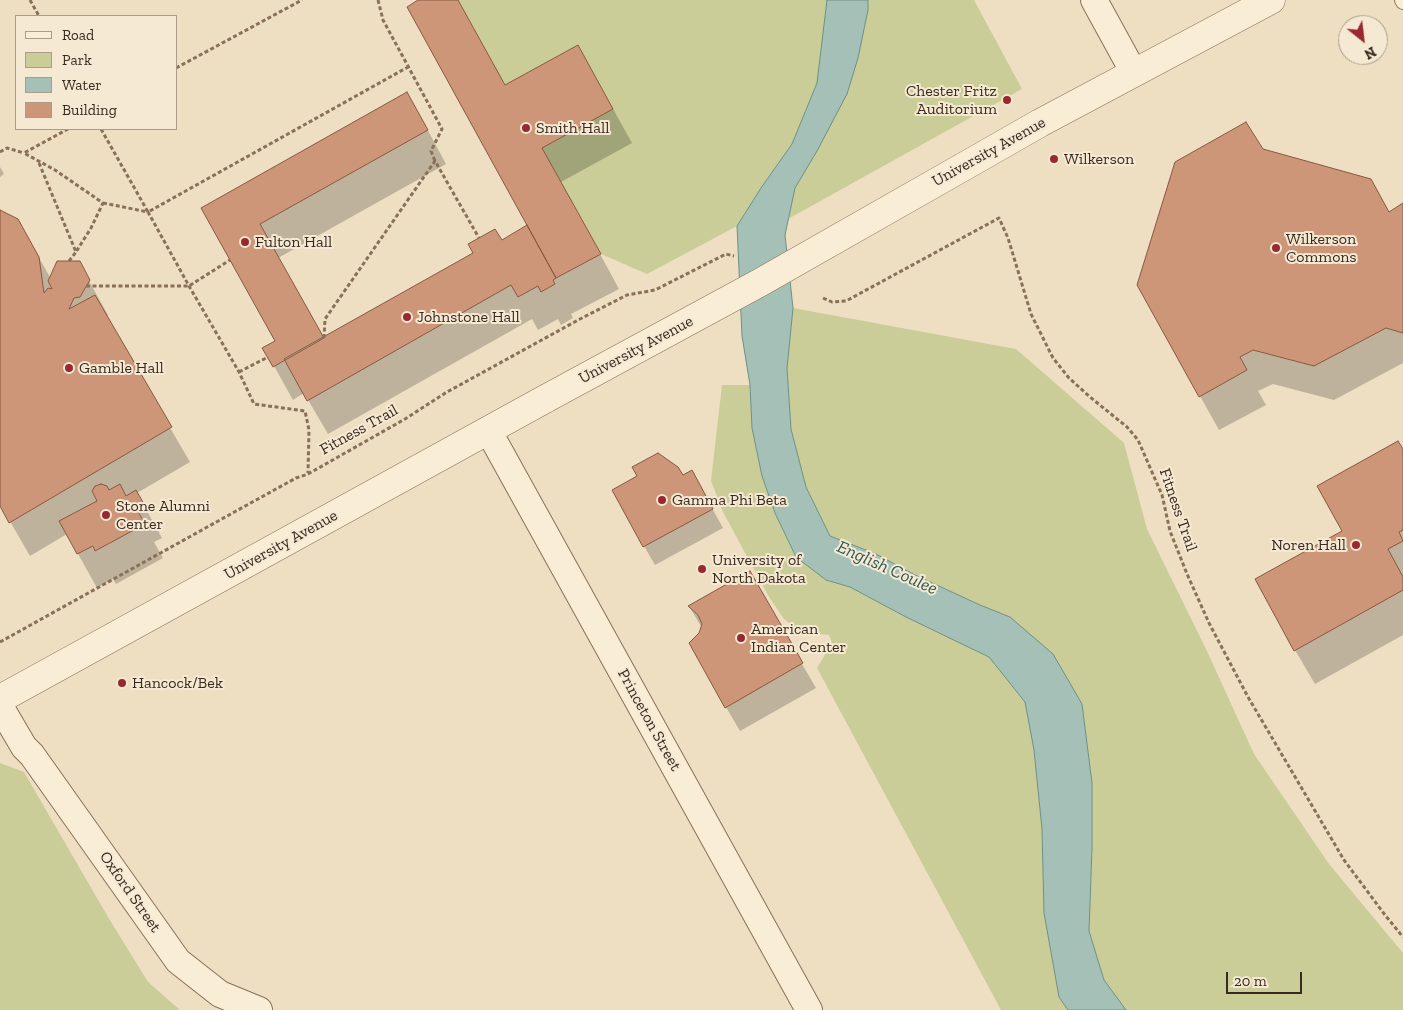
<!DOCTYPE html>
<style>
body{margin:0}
#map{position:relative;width:1403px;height:1010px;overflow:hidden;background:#eedfc3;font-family:"Zilla Slab",serif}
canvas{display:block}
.legend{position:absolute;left:15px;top:15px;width:162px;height:115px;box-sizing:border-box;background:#f6e9d3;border:1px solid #aa9c8b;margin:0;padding:6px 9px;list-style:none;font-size:15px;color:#39291e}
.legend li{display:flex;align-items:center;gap:10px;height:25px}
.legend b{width:25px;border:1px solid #aa9c8b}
.north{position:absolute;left:1338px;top:15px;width:50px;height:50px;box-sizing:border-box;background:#f6e9d3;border:1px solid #aa9c8b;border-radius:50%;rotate:151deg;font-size:14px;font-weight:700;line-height:20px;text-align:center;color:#39291e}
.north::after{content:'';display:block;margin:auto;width:18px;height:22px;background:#992931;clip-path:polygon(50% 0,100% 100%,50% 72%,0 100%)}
.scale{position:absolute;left:1226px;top:972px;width:76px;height:22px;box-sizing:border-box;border:2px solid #39291e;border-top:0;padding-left:6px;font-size:15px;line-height:18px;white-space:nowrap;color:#39291e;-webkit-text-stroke:4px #f6e9d3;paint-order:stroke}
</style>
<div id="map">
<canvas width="1403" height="1010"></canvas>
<ul class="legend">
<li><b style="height:6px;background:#f9edd6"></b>Road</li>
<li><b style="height:14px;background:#cacd97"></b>Park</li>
<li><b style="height:14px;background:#a5c1b7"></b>Water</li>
<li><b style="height:14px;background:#cd9678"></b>Building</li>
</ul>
<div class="north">N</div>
<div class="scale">20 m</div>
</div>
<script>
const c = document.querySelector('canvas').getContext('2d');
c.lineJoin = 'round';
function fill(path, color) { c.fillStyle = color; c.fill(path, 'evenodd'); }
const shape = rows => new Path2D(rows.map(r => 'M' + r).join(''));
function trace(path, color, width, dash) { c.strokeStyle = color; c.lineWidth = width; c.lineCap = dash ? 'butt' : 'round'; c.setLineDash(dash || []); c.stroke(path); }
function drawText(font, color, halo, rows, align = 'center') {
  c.font = font + ' "Zilla Slab",serif'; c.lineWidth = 4; c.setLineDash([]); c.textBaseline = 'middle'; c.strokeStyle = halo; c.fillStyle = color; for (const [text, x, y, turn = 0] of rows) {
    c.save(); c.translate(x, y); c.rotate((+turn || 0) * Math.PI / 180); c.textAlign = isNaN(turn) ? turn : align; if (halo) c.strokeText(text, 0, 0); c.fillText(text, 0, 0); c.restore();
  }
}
fill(shape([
 [458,0,827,0,817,83,792,144,761,188,737,226,647,274,601,254,542,148,613,109,578,45,505,85],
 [868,0,974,0,1022,89,788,219,795,188,868,10],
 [793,308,1016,349,1124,443,1147,529,1206,649,1254,754,1329,864,1403,953,1403,1010,1126,1010,1104,980,1089,931,1092,848,1092,783,1082,704,1010,617,980,605,915,575,876,554,830,536,806,487,791,429,787,368],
 [722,385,750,385,752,428,762,476,775,513,796,557,826,580,850,587,906,617,989,657,1025,702,1034,749,1042,829,1044,913,1059,997,1068,1010,1001,1010,817,668,832,643,829,635,800,632,784,619,769,597,723,512,711,481],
 [0,763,24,772,108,917,148,982,180,1010,0,1010]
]), '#cacd97');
const water = shape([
 [827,0,868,0,868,10,858,58,847,94,817,151,795,188,785,235,793,308,787,368,791,429,806,487,830,536,876,554,915,575,980,605,1010,617,1053,654,1082,704,1092,783,1092,848,1089,931,1104,980,1126,1010,1068,1010,1059,997,1044,913,1042,829,1034,750,1025,702,989,657,906,617,850,587,826,580,796,557,775,513,762,476,752,428,750,385,742,336,737,226,761,188,792,144,817,83,827,0]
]);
fill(water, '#a5c1b7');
trace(water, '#6c9084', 1);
fill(shape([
 [421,0,457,0,505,86,597,80,632,143,561,182,619,289,571,314,573,318,561,325,558,319,538,330,532,319,328,434,304,393,293,400,274,366,264,348,277,341,202,208,426,127,446,164,278,258,324,339,529,226],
 [1262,150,1389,213,1403,205,1403,363,1334,400,1273,384,1258,391,1266,405,1219,430,1200,396],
 [0,167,4,174,0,177],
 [0,212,37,254,51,279,79,263,108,315,106,318,190,462,137,493,162,538,154,542,163,558,116,584,113,579,97,588,67,534,30,556,0,504],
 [1403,450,1403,635,1315,684,1295,650,1344,531],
 [682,477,702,490,723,528,655,565,644,546],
 [749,573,816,688,740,731,726,707,700,633,702,628,689,606]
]), '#0003');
const building = shape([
 [418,0,458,0,505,85,578,45,613,109,542,148,601,254,556,278,407,7,418,0],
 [407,92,428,130,260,224,324,338,273,367,262,348,275,341,201,208,407,92],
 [1246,122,1263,149,1371,179,1389,212,1403,203,1403,333,1386,328,1314,366,1253,350,1240,357,1247,370,1199,397,1137,285,1175,162,1246,122],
 [0,210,18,219,39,257,44,293,48,288,52,289,48,281,57,261,80,261,90,280,80,297,74,298,69,309,95,295,172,427,9,523,0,506,0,210],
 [527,225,556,278,553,280,555,284,541,292,538,286,518,297,511,285,307,401,284,359,473,253,468,244,495,229,502,240,527,225],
 [1398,441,1403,449,1403,530,1399,532,1403,541,1388,549,1403,577,1403,590,1294,651,1255,579,1342,531,1317,486,1398,441],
 [658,453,678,467,683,475,692,470,713,509,643,547,612,490,637,476,632,467,658,453],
 [101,484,107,486,109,490,120,484,126,496,136,490,144,504,136,508,145,524,95,551,93,546,77,554,59,521,97,501,92,491,95,486,101,484],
 [750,571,803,663,725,708,689,643,699,633,702,624,698,615,688,606,750,571]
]);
fill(building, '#cd9678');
trace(building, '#88573f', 1);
const service = shape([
 [1402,0,1403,2]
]);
const minor = shape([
 [1094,0,1134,73],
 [488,430,809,1010],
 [0,706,24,747,32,755,178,961,220,994,259,1010]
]);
const tertiary = shape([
 [963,167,1040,123,1271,0],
 [0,699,547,398]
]);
trace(service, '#897059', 16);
trace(minor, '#897059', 28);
trace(tertiary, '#897059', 29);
trace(shape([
 [30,0,39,16],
 [378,0,383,20,442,129,431,151,435,161],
 [176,68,302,0],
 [101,129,148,212,408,67],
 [0,152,7,148,24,153],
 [39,163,76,252,91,228,103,203,55,170,24,153,68,129],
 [103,203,148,212,189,286,239,372,254,404,305,411,309,430,308,473],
 [69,261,76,252],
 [86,286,189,286,230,260],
 [823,298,832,302,846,301,999,218,1008,238,1031,314,1053,358,1069,378,1090,397,1127,427,1138,440,1162,495,1170,531,1187,574,1209,623,1248,697,1344,860,1385,915,1403,937],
 [324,338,325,319,435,161,479,238],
 [239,372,268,357],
 [0,642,247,505,296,478,308,474,405,419,447,392,580,319,627,295,655,290,726,254,734,256]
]), '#897059', 3, [4, 2.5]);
trace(service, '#f9edd6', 14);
trace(minor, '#f9edd6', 26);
trace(tertiary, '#f9edd6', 28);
const tertiaryBridge = shape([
 [547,398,761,282,963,167]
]);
trace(tertiaryBridge, '#897059', 29, []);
trace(tertiaryBridge, '#f9edd6', 28);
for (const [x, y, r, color] of [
 [1007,100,5,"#992931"],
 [526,128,5,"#992931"],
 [1054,159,5,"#992931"],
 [245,242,5,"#992931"],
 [1276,248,5,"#992931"],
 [407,317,5,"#992931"],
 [69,368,5,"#992931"],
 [662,500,5,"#992931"],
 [106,515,5,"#992931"],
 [1356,545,5,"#992931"],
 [702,569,5,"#992931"],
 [741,638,5,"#992931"],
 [122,683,5,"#992931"]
]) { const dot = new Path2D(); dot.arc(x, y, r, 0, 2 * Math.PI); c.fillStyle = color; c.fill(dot); trace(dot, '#f6e9d3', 2); }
drawText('16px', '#39291e', '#f6e9d3', [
 ["Chester Fritz",997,91,"right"],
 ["Auditorium",997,109,"right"],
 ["Smith Hall",536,128],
 ["Wilkerson",1064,159],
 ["Wilkerson",1286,239],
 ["Commons",1286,257],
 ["Fulton Hall",255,242],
 ["Johnstone Hall",417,317],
 ["Gamble Hall",79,368],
 ["Gamma Phi Beta",672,500],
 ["Stone Alumni",116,506],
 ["Center",116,524],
 ["Noren Hall",1346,545,"right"],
 ["University of",712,560],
 ["North Dakota",712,578],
 ["American",751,629],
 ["Indian Center",751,647],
 ["Hancock/Bek",132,683]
], 'left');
drawText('16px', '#39291e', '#f6e9d3', [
 ["University Avenue",989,152,-29],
 ["University Avenue",636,350,-28],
 ["Fitness Trail",359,430,-29],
 ["Fitness Trail",1178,510,71],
 ["University Avenue",281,545,-29],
 ["Princeton Street",649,720,61],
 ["Oxford Street",130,892,55]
]);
drawText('italic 18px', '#2d5953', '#f6e9d3', [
 ["English Coulee",887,568,24]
]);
</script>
